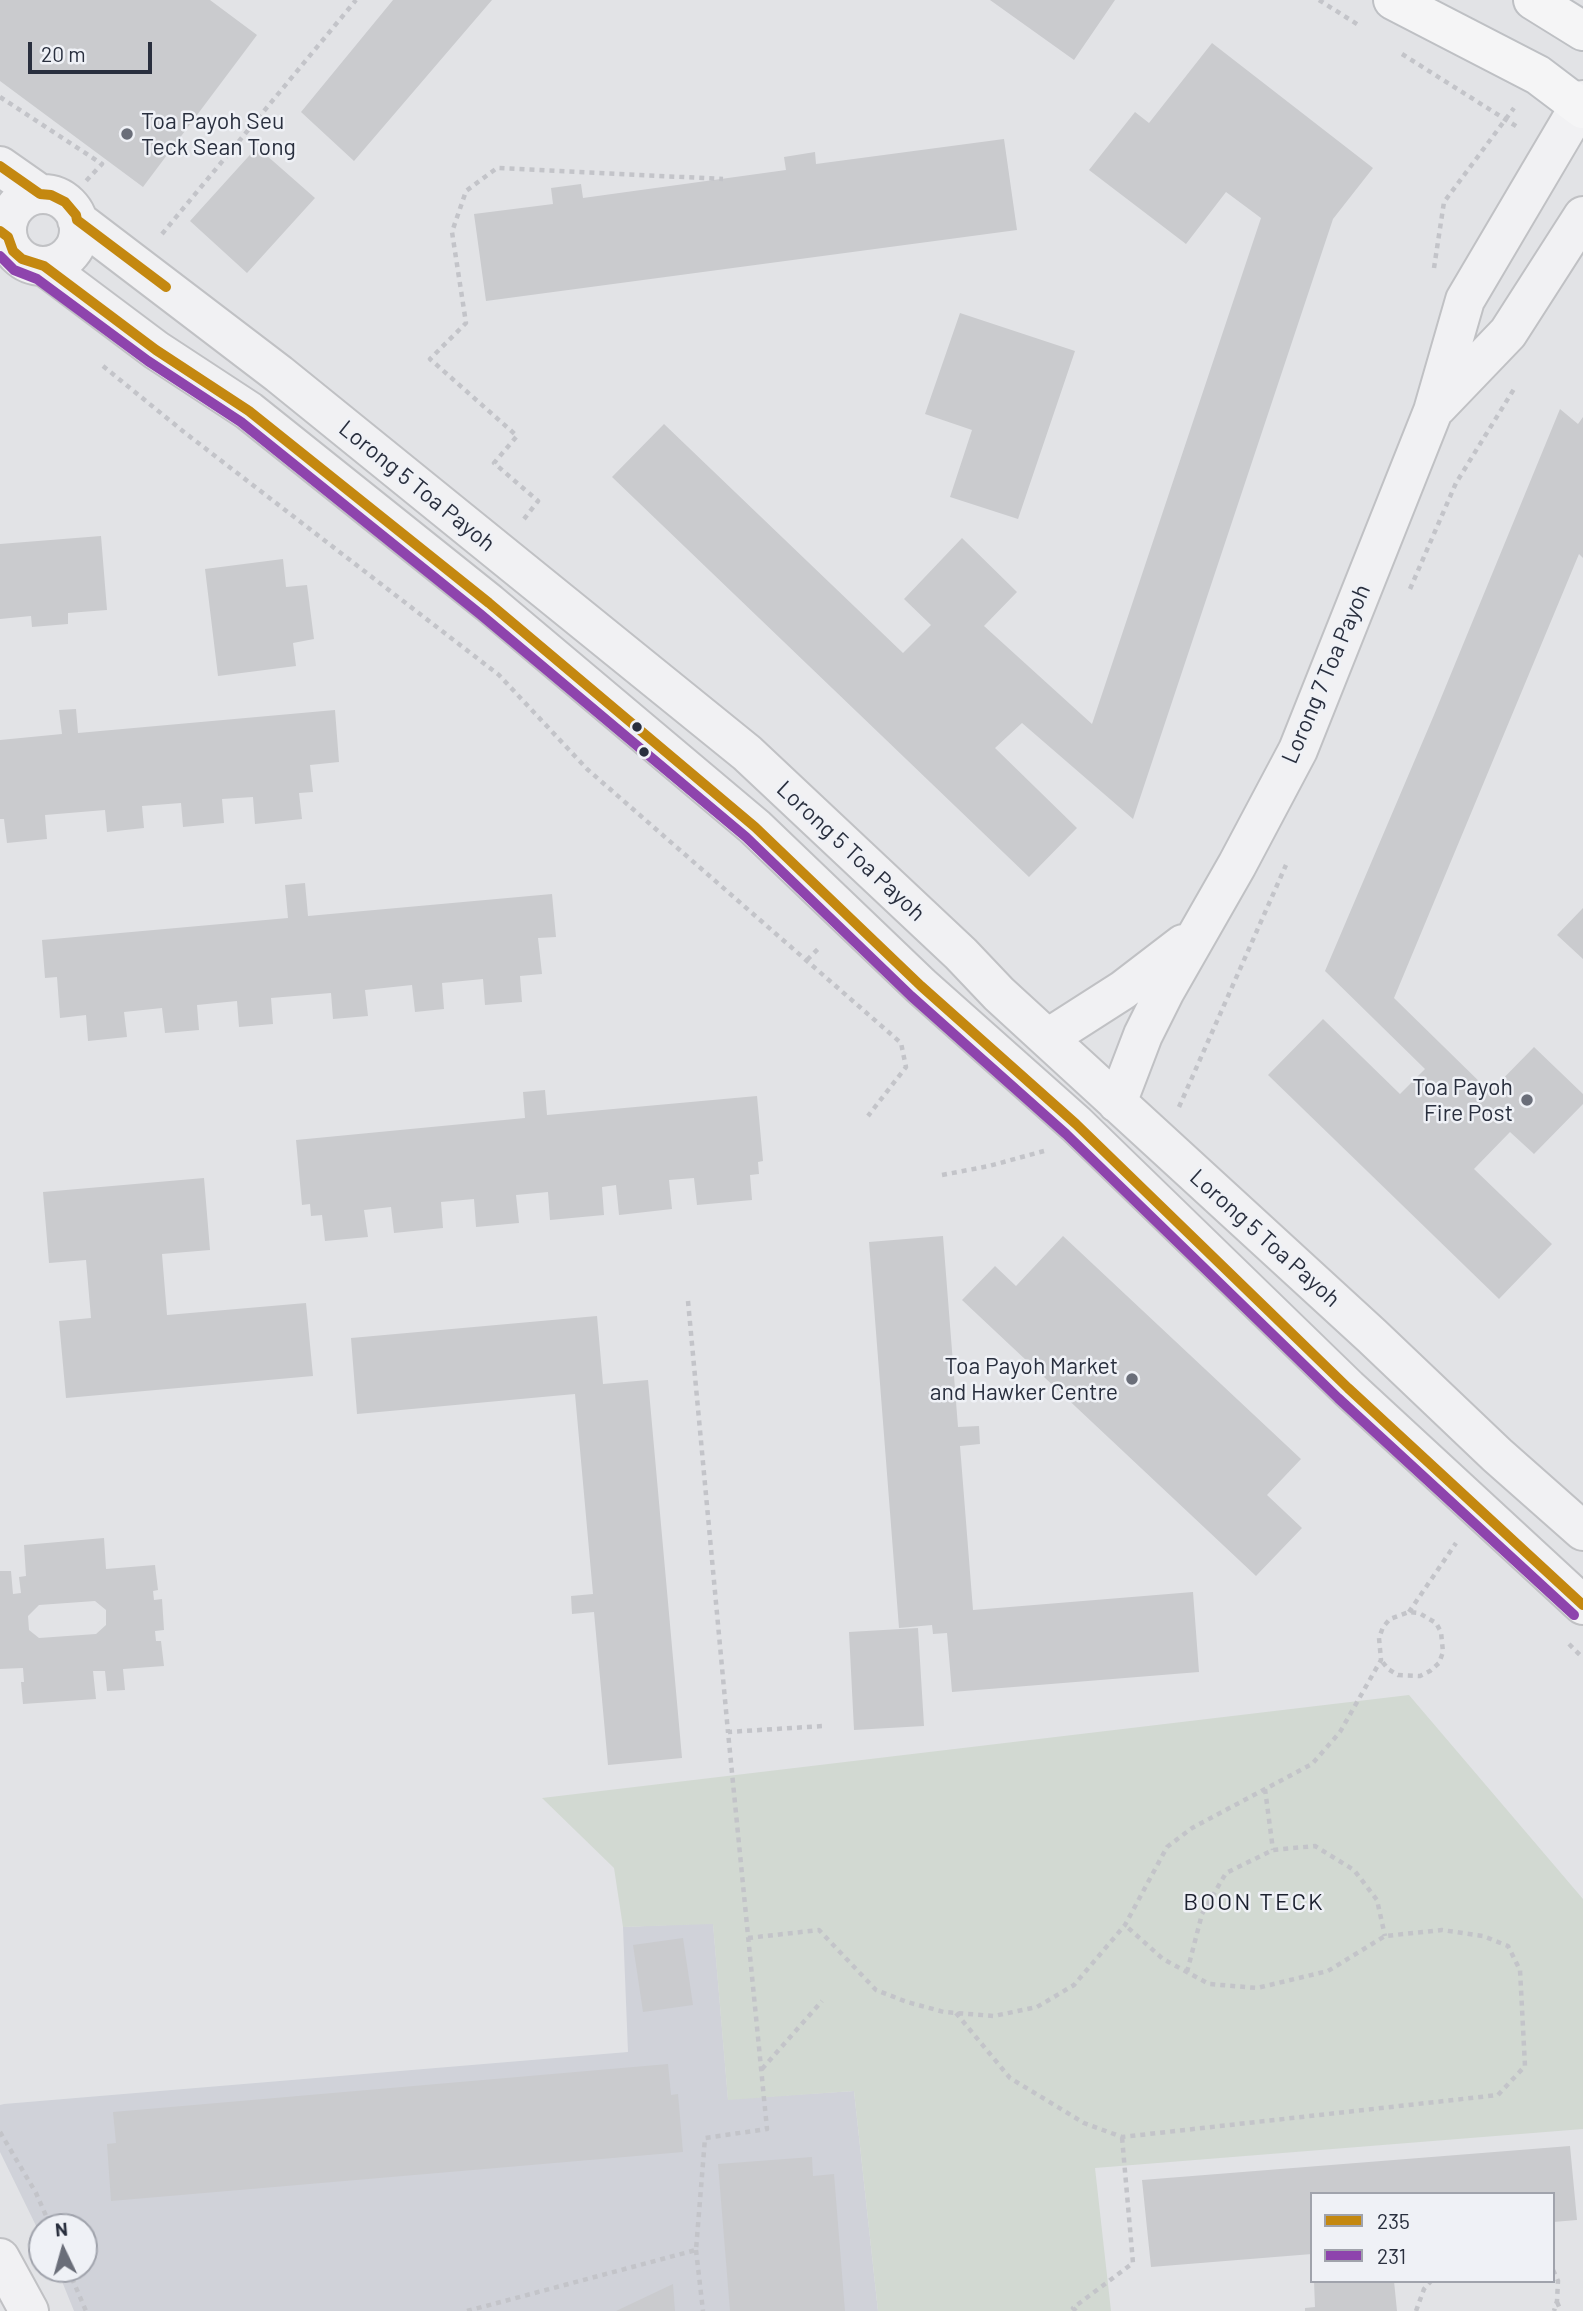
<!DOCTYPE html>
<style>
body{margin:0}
#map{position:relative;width:1583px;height:2311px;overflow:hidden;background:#e2e3e6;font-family:Barlow,sans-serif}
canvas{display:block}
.legend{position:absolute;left:1310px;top:2192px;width:245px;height:91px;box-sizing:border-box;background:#eff1f6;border:2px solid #a0a3ac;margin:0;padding:9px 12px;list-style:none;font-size:21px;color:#292f3e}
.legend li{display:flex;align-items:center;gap:14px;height:35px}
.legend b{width:35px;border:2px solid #a0a3ac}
.north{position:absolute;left:28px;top:2213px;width:70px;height:70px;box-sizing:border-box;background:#eff1f6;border:2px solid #a0a3ac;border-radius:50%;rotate:355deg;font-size:19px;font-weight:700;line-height:28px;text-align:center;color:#292f3e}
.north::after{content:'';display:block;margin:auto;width:24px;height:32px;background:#6a6e79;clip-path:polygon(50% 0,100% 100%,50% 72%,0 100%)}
.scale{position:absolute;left:28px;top:42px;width:124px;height:32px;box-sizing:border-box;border:4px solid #292f3e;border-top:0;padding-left:9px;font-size:21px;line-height:24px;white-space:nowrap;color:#292f3e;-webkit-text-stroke:5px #eff1f6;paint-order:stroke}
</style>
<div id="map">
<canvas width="1583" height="2311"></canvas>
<ul class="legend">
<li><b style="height:9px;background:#c48810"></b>235</li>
<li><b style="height:9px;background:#8e44ad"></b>231</li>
</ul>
<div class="north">N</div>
<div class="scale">20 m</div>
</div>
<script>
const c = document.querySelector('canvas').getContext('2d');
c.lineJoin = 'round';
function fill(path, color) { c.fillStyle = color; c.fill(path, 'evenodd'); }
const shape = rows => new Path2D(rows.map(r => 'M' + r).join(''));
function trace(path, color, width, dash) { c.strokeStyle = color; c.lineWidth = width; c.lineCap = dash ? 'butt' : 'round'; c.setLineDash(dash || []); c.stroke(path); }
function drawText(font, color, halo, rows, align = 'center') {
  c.font = font + ' Barlow,sans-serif'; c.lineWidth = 5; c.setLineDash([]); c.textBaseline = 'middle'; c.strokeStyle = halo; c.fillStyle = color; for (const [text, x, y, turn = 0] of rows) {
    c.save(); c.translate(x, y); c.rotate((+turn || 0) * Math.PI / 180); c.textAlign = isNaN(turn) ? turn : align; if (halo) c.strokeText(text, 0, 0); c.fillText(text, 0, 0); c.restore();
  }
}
fill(shape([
 [713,1923,728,2099,854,2091,878,2311,74,2311,57,2269,84,2269,84,2227,42,2227,42,2238,0,2152,0,2105,4,2104,628,2052,623,1927]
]), '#d0d2d9');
fill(shape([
 [1409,1695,1583,1899,1583,2129,1095,2168,1111,2311,878,2311,854,2091,728,2100,713,1924,623,1927,614,1868,542,1798]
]), '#d2d9d2');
fill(shape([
 [0,0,210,0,257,35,143,187,0,81],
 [393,0,492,0,354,161,301,112],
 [990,0,1115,0,1074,60],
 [1212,43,1373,168,1333,219,1133,819,1022,723,995,748,1077,828,1029,877,612,477,664,424,903,653,931,625,904,599,962,538,1017,592,984,626,1092,724,1261,218,1226,192,1186,244,1089,170,1135,112,1149,123],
 [1004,139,1017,230,486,301,474,214,553,204,551,188,581,184,583,198,786,170,784,157,815,152,816,164],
 [257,147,315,198,247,273,190,221],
 [960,313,1075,351,1018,519,950,497,972,430,925,414],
 [1560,409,1578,424,1583,417,1583,558,1579,554,1394,998,1490,1092,1534,1047,1583,1094,1583,1104,1534,1154,1510,1132,1474,1169,1552,1244,1499,1299,1268,1075,1323,1019,1400,1094,1425,1069,1325,971,1434,715],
 [101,536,107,610,68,613,68,624,32,627,31,616,0,619,0,544],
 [283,559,286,587,307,585,314,639,293,643,296,666,218,676,205,569],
 [76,709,78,733,335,710,339,762,310,765,313,792,299,793,302,819,255,824,253,797,222,799,224,823,183,827,181,803,142,806,144,828,107,832,105,810,45,815,47,839,7,843,4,819,0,819,0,740,62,734,59,710],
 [305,883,308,916,552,894,556,937,538,938,542,974,520,976,522,1002,485,1005,483,979,442,983,444,1009,415,1012,412,985,365,990,368,1016,333,1019,331,993,271,998,273,1024,239,1027,237,1001,197,1005,199,1030,165,1033,162,1008,124,1012,127,1037,88,1041,86,1015,60,1018,57,977,45,978,42,940,288,918,285,885],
 [1583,908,1583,959,1557,935],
 [545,1090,547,1115,757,1096,763,1161,758,1162,759,1174,750,1175,752,1200,697,1205,694,1178,669,1180,672,1209,619,1215,616,1185,602,1187,604,1215,550,1220,548,1192,516,1195,519,1223,476,1227,474,1199,441,1202,443,1228,394,1233,391,1207,364,1210,368,1237,325,1241,322,1215,311,1216,310,1204,302,1205,296,1140,525,1118,523,1092],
 [204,1178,210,1250,162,1254,167,1315,306,1303,313,1376,66,1398,59,1321,91,1318,86,1260,49,1263,43,1192],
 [943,1236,958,1427,979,1426,980,1444,960,1446,973,1610,1193,1592,1199,1672,952,1692,947,1633,933,1634,932,1625,899,1628,869,1242],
 [1063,1236,1301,1459,1267,1495,1302,1528,1256,1576,962,1300,995,1266,1016,1286],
 [597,1316,603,1384,648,1380,682,1758,608,1765,594,1612,572,1614,571,1596,593,1594,575,1394,357,1414,351,1338],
 [104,1538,106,1569,155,1565,158,1590,153,1591,154,1600,162,1599,164,1630,155,1631,156,1641,161,1641,164,1666,123,1669,125,1690,107,1691,105,1671,93,1671,96,1699,23,1704,21,1682,24,1682,23,1668,0,1669,0,1571,11,1571,13,1594,21,1593,19,1577,26,1576,24,1545],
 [95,1601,106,1610,106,1625,96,1634,39,1638,29,1630,28,1616,39,1605],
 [918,1628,924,1726,854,1730,849,1632],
 [683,1938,693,2005,643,2012,633,1945],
 [668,2064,671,2095,678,2094,683,2152,111,2201,107,2144,116,2143,113,2112],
 [1570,2146,1577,2220,1553,2222,1553,2194,1312,2194,1312,2254,1151,2267,1142,2180],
 [812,2157,813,2176,834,2174,845,2311,730,2311,718,2164],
 [1314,2281,1394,2281,1397,2311,1305,2311,1305,2308,1315,2307],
 [673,2284,675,2311,616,2311]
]), '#cacbce');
const minor = shape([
 [0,166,40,194],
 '7 230a36 36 0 1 1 72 0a36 36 0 1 1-72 0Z',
 [77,220,279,374,747,753,961,954,999,994,1372,1336,1497,1455,1583,1531],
 [44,266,156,350,249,411,489,603,755,827,921,986,1076,1124,1348,1388,1583,1605],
 [1437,407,1508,333,1583,216],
 [1048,1038,1123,990,1183,944],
 [1117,1103,1143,1035,1165,991,1237,865,1298,750,1433,411,1465,300,1583,100],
 [0,2258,29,2311]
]);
const major = shape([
 [1393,0,1538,75,1583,109],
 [1533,0,1583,31]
]);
trace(minor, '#c0c1c4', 42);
trace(major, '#bec0c4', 42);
trace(shape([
 [1319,0,1360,26],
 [1402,54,1519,128],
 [0,97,102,164,85,182],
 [162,234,356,0],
 [1434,268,1444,202,1514,108],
 [103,366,184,432,499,675,587,769,901,1043,906,1067,868,1116],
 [524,519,538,501,494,463,517,436,430,359,466,323,452,232,466,191,497,168,723,179],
 [1410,589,1456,483,1514,389],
 [807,960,821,946],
 [1179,1107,1286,865],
 [942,1175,989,1166,1044,1151],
 [688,1301,728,1732],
 [1409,1612,1456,1543],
 [1569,1644,1583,1658],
 [1265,1789,1273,1850],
 [748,1938,819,1930,876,1990,907,2002,944,2012,994,2016,1037,2007,1074,1985,1125,1925,1167,1847,1192,1828,1312,1764,1340,1732,1381,1660,1379,1638,1383,1627,1390,1619,1409,1612,1419,1613,1436,1623,1441,1632,1443,1652,1439,1663,1430,1671,1420,1676,1398,1675,1388,1669,1381,1660],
 [1187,1972,1202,1914,1226,1873,1273,1850,1315,1846,1354,1870,1377,1900,1385,1936],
 [956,2013,1010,2078,1084,2123,1122,2137,1498,2095,1525,2066,1520,1970,1508,1946,1483,1936,1442,1930,1385,1936,1328,1971,1257,1988,1209,1984,1163,1959,1125,1925],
 [762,2069,822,2001],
 [0,2132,36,2193,51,2227],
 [696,2250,703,2311],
 [68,2269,86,2311],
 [1553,2270,1558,2281,1557,2301,1554,2311],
 [1557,2302,1561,2311],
 [467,2311,696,2250,705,2138,767,2129,728,1732,823,1726],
 [1076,2311,1073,2308,1133,2263,1122,2137],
 [1416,2311,1424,2289,1431,2281]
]), '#c3c4c9', 4.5, [5, 5]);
trace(minor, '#f1f1f3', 38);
trace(major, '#f5f5f6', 38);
trace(shape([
 [0,166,40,194,51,195,65,202,76,215,77,220,166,287],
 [0,231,8,237,13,251,22,259,44,266,156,350,249,411,489,603,755,827,921,986,1076,1124,1348,1388,1583,1605]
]), '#c48810', 10);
trace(shape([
 [0,256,14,270,37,279,148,361,241,422,480,614,746,837,911,996,1066,1134,1338,1398,1574,1615]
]), '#8e44ad', 10);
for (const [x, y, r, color] of [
 [127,134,7,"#6a6e79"],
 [637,727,6,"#292f3e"],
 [644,752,6,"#292f3e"],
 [1527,1100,7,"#6a6e79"],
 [1132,1379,7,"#6a6e79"]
]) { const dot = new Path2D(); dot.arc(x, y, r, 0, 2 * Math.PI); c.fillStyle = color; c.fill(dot); trace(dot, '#eff1f6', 2.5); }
drawText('23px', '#292f3e', '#eff1f6', [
 ["Toa Payoh Seu",141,121,"left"],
 ["Teck Sean Tong",141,147,"left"],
 ["Toa Payoh",1513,1087],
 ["Fire Post",1513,1113],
 ["Toa Payoh Market",1118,1366],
 ["and Hawker Centre",1118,1392]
], 'right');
drawText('23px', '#292f3e', '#eff1f6', [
 ["Lorong 5 Toa Payoh",417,486,39],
 ["Lorong 7 Toa Payoh",1326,674,-67],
 ["Lorong 5 Toa Payoh",851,851,43],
 ["Lorong 5 Toa Payoh",1265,1238,42]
]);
c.letterSpacing = '2px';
drawText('24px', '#1c212f', '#eff1f6', [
 ["BOON TECK",1254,1902]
]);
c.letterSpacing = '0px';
</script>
